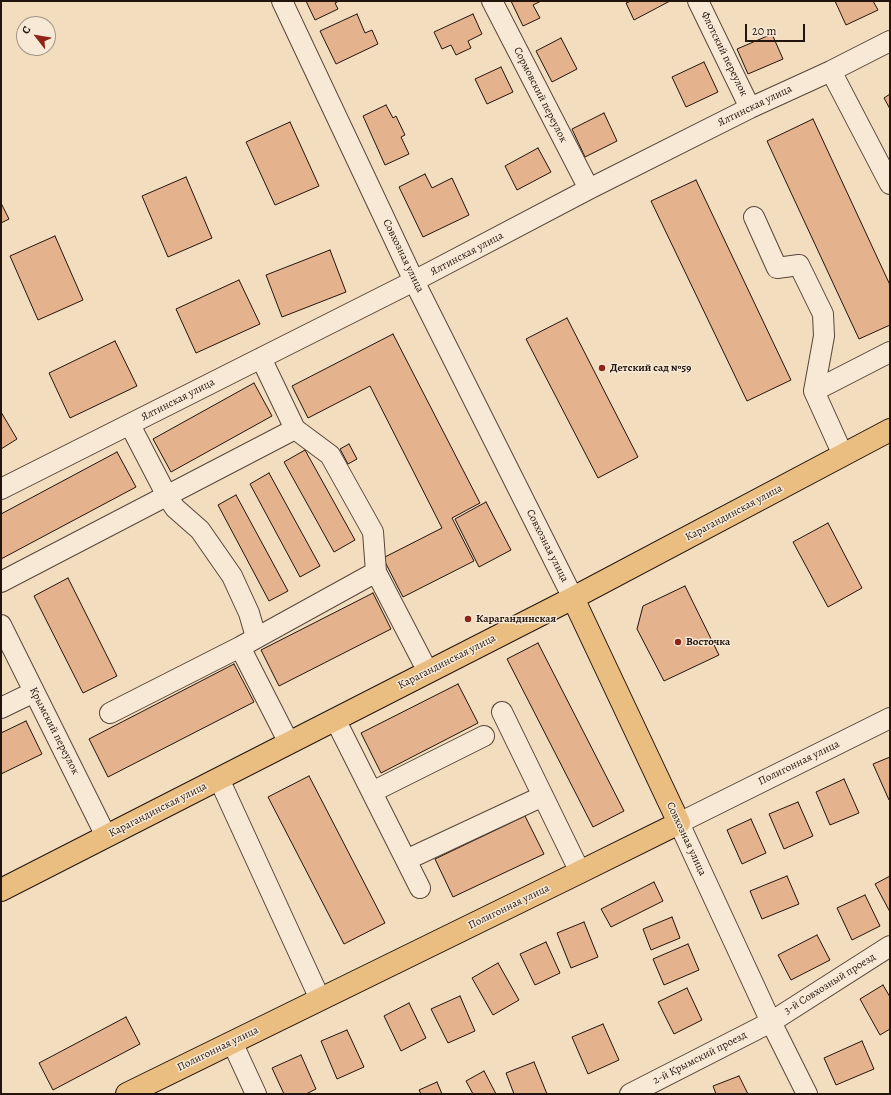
<!DOCTYPE html>
<meta charset="utf-8">
<style>
body{margin:0}
#map{position:relative;width:891px;height:1095px;overflow:hidden;background:#f3ddbf;font-family:Alegreya,serif}
canvas{display:block}
.frame{position:absolute;inset:0;border:2px solid #23140d;pointer-events:none}
.north{position:absolute;left:16px;top:16px;width:40px;height:40px;box-sizing:border-box;background:#f7e9d5;border:1px solid #a29485;border-radius:50%;rotate:301deg;font-size:11px;font-weight:700;line-height:16px;text-align:center;color:#23140d}
.north::after{content:'';display:block;margin:auto;width:14px;height:18px;background:#8f2418;clip-path:polygon(50% 0,100% 100%,50% 72%,0 100%)}
.scale{position:absolute;left:745px;top:24px;width:60px;height:18px;box-sizing:border-box;border:2px solid #23140d;border-top:0;padding-left:5px;font-size:12px;line-height:14px;white-space:nowrap;color:#23140d;-webkit-text-stroke:3px #f7e9d5;paint-order:stroke}
</style>
<div id="map">
<canvas width="891" height="1095"></canvas>
<div class="frame"></div>
<div class="north">С</div>
<div class="scale">20 m</div>
</div>
<script>
const c = document.querySelector('canvas').getContext('2d');
c.lineJoin = 'round';
function fill(path, color) { c.fillStyle = color; c.fill(path, 'evenodd'); }
const shape = rows => new Path2D(rows.map(r => 'M' + r).join(''));
function trace(path, color, width, dash) { c.strokeStyle = color; c.lineWidth = width; c.lineCap = dash ? 'butt' : 'round'; c.setLineDash(dash || []); c.stroke(path); }
function drawText(font, color, halo, rows, align = 'center') {
  c.font = font + ' Alegreya,serif'; c.lineWidth = 3; c.setLineDash([]); c.textBaseline = 'middle'; c.strokeStyle = halo; c.fillStyle = color; for (const [text, x, y, turn = 0] of rows) {
    c.save(); c.translate(x, y); c.rotate((+turn || 0) * Math.PI / 180); c.textAlign = isNaN(turn) ? turn : align; if (halo) c.strokeText(text, 0, 0); c.fillText(text, 0, 0); c.restore();
  }
}
const building = shape([
 [306,1,339,1,335,3,338,9,315,20,306,1],
 [511,1,541,1,533,5,540,18,523,26,511,1],
 [631,1,670,1,634,20,626,3,631,1],
 [835,1,873,1,878,10,846,25,835,1],
 [357,14,365,33,372,30,378,44,336,64,320,31,357,14],
 [473,14,482,34,468,41,471,48,456,55,451,45,442,49,434,32,473,14],
 [772,34,783,59,748,74,737,49,772,34],
 [561,38,577,69,552,82,536,51,561,38],
 [704,62,718,92,686,107,672,77,704,62],
 [501,67,513,92,487,104,475,79,501,67],
 [890,94,890,109,884,98,890,94],
 [386,105,393,118,396,116,405,135,401,137,409,154,385,165,363,116,386,105],
 [604,113,617,141,585,157,572,129,604,113],
 [813,119,890,285,890,325,859,339,767,141,813,119],
 [290,122,319,186,275,205,246,142,290,122],
 [538,148,551,172,517,190,505,166,538,148],
 [425,174,432,188,452,178,469,215,423,237,399,187,425,174],
 [186,177,212,238,168,257,142,196,186,177],
 [696,180,791,380,747,401,651,201,696,180],
 [1,203,9,219,1,223,1,203],
 [55,236,83,300,38,320,10,256,55,236],
 [330,250,346,292,282,317,266,275,330,250],
 [239,280,260,324,196,353,176,309,239,280],
 [567,318,638,457,598,478,526,339,567,318],
 [393,334,480,503,452,518,474,561,403,597,383,558,442,528,370,386,308,418,292,386,393,334],
 [115,341,137,386,70,418,49,373,115,341],
 [254,383,272,416,171,472,153,439,254,383],
 [1,412,17,439,1,449,1,412],
 [349,444,357,459,348,464,340,449,349,444],
 [305,450,355,540,334,552,284,462,305,450],
 [117,452,136,487,1,559,1,514,117,452],
 [269,473,320,566,300,577,250,484,269,473],
 [236,495,288,591,269,601,218,505,236,495],
 [486,502,511,550,479,567,455,519,486,502],
 [828,523,862,588,828,607,793,542,828,523],
 [68,578,117,676,83,693,34,596,68,578],
 [685,586,719,655,664,681,637,629,643,606,685,586],
 [373,593,391,629,279,686,261,650,373,593],
 [538,643,624,811,593,827,507,659,538,643],
 [234,664,254,702,108,777,89,739,234,664],
 [458,684,478,723,381,773,361,733,458,684],
 [26,721,42,754,1,774,1,733,26,721],
 [890,757,890,799,889,800,873,764,890,757],
 [309,776,385,923,344,944,268,797,309,776],
 [844,779,859,813,830,825,816,792,844,779],
 [798,802,813,836,784,849,769,814,798,802],
 [525,816,544,854,453,897,435,859,525,816],
 [751,819,766,853,742,864,727,830,751,819],
 [787,876,799,904,762,919,750,891,787,876],
 [890,876,890,912,875,884,890,876],
 [654,882,663,901,611,927,601,909,654,882],
 [865,895,880,926,852,940,837,908,865,895],
 [672,917,680,938,651,950,643,929,672,917],
 [584,922,598,957,571,968,557,933,584,922],
 [817,935,830,960,791,980,778,955,817,935],
 [546,942,560,973,535,985,520,954,546,942],
 [688,944,699,970,664,985,653,959,688,944],
 [498,963,519,1000,493,1015,472,978,498,963],
 [883,985,890,997,890,1029,880,1035,860,999,883,985],
 [687,988,702,1020,674,1034,658,1002,687,988],
 [460,996,475,1031,448,1043,431,1009,460,996],
 [409,1003,426,1038,401,1051,384,1016,409,1003],
 [126,1017,140,1044,53,1090,39,1063,126,1017],
 [603,1024,619,1060,588,1074,572,1037,603,1024],
 [347,1030,364,1067,337,1079,321,1041,347,1030],
 [862,1041,874,1069,836,1085,824,1058,862,1041],
 [301,1055,316,1089,306,1094,284,1094,272,1068,301,1055],
 [534,1062,547,1094,514,1094,506,1073,534,1062],
 [484,1071,496,1094,473,1094,466,1081,484,1071],
 [739,1076,748,1094,716,1094,713,1086,739,1076],
 [437,1082,442,1094,421,1094,419,1090,437,1082]
]);
fill(building, '#e4b28d');
trace(building, '#23140d', 1);
const minor = shape([
 [282,1,414,281,573,598],
 [492,1,589,189],
 [698,1,750,108],
 [831,71,890,184],
 [754,217,777,268,799,265,823,314,824,336,814,391,843,455],
 [261,358,295,429,330,455,373,532,376,572],
 [814,391,890,352],
 [130,425,167,496,175,508,200,530,232,576,249,613,256,637],
 [1,489,414,281,589,189,750,108,831,71,890,41],
 [1,582,295,429],
 [1,625,106,836],
 [1,708,34,692],
 [502,712,580,872],
 [110,713,240,647],
 [335,719,420,888],
 [289,743,240,647,376,572,428,672],
 [219,779,320,999],
 [372,792,484,736],
 [406,860,543,796],
 [232,1042,256,1094],
 [630,1094,771,1022,890,946],
 [807,1094,771,1022,679,823,890,718]
]);
const major = shape([
 [1,890,573,598,890,430],
 [127,1094,580,872,679,823,573,598]
]);
trace(minor, '#57463a', 22);
trace(major, '#23140d', 24);
trace(minor, '#f7e9d5', 20);
trace(major, '#eabe80', 22);
for (const [x, y, r, color] of [
 [602,368,4,"#8f2418"],
 [468,619,4,"#8f2418"],
 [678,642,4,"#8f2418"]
]) { const dot = new Path2D(); dot.arc(x, y, r, 0, 2 * Math.PI); c.fillStyle = color; c.fill(dot); trace(dot, '#f7e9d5', 1.5); }
drawText('11px', '#23140d', '#f7e9d5', [
 ["Флотский переулок",724,54,64],
 ["Сормовский переулок",540,95,63],
 ["Ялтинская улица",755,106,-26],
 ["Ялтинская улица",467,254,-28],
 ["Совхозная улица",403,256,64],
 ["Ялтинская улица",178,400,-27],
 ["Карагандинская улица",734,513,-28],
 ["Совхозная улица",547,546,63],
 ["Карагандинская улица",447,662,-27],
 ["Крымский переулок",54,731,63],
 ["Полигонная улица",799,763,-26],
 ["Карагандинская улица",158,810,-27],
 ["Совхозная улица",686,839,65],
 ["Полигонная улица",509,907,-26],
 ["3-й Совхозный проезд",830,984,-32],
 ["Полигонная улица",218,1049,-26],
 ["2-й Крымский проезд",700,1058,-27]
]);
drawText('bold 11px', '#23140d', '#f7e9d5', [
 ["Детский сад №59",610,368],
 ["Карагандинская",476,619],
 ["Восточка",686,642]
], 'left');
</script>
